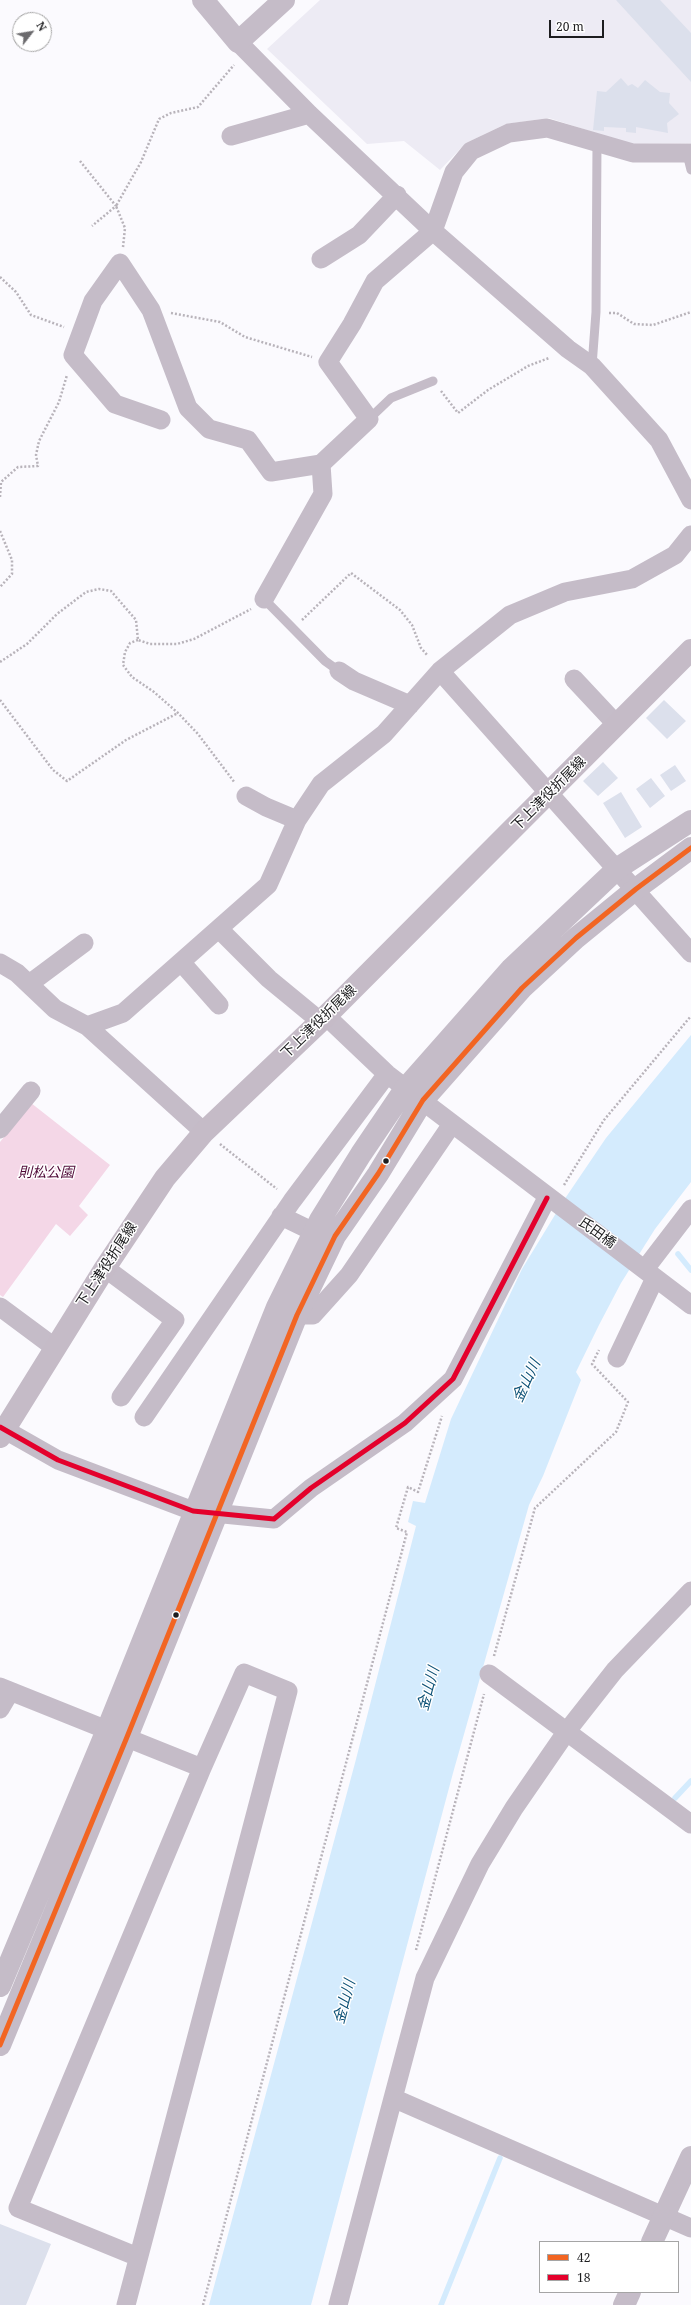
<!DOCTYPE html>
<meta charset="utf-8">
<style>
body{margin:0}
#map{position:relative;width:691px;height:2305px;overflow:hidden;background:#fbfafe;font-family:"Noto Serif",serif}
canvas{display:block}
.legend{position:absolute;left:539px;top:2241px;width:140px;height:52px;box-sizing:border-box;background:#fff;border:1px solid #a5a5a5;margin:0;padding:5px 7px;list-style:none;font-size:12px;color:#1d1d1f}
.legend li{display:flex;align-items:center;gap:8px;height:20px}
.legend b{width:20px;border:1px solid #a5a5a5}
.north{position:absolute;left:12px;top:12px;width:40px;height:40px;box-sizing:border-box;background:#fff;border:1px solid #a5a5a5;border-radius:50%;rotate:59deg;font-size:11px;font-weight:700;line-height:16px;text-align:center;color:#1d1d1f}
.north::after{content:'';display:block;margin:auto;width:14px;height:18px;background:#6b6a6d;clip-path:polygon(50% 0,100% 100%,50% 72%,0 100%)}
.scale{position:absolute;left:549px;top:20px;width:55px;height:18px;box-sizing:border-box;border:2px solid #1d1d1f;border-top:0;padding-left:5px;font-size:12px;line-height:14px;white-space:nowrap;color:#1d1d1f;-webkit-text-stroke:3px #fff;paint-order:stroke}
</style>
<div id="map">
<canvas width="691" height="2305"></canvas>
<ul class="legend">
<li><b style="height:5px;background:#f26522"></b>42</li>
<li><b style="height:5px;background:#e4002b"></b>18</li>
</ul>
<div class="north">N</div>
<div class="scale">20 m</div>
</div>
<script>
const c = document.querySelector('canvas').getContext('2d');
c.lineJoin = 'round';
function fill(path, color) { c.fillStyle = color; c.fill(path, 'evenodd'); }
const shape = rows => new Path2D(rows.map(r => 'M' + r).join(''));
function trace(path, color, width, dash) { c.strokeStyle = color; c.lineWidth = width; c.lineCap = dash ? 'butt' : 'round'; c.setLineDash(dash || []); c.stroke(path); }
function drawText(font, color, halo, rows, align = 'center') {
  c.font = font + ' "Noto Serif","Noto Sans JP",serif'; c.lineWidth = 3; c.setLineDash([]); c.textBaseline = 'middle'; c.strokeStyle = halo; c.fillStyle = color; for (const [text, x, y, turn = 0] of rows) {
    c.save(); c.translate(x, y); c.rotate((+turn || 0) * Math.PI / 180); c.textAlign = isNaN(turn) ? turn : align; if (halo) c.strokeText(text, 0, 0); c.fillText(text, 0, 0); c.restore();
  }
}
fill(shape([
 [320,0,691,0,691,143,630,144,549,118,506,124,466,143,440,170,404,141,367,144,267,49]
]), '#edebf4');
fill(shape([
 [31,1103,110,1165,79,1206,88,1215,70,1236,56,1224,3,1297,0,1295,0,1142]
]), '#f4d7e7');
fill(shape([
 [691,1035,691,1182,655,1229,621,1283,599,1325,576,1372,581,1380,543,1476,529,1505,453,1773,311,2305,209,2305,355,1763,416,1526,408,1522,413,1501,425,1503,451,1419,522,1269,564,1200,606,1138]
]), '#d4ebfd');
trace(shape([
 [678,1254,691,1270],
 [675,1798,691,1781],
 [441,2305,500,2158]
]), '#d4ebfd', 5.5);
fill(shape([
 [616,0,660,0,691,33,691,82],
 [621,78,628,86,632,84,638,88,645,80,660,92,670,93,669,103,679,114,667,123,668,133,636,127,636,133,626,132,626,128,604,127,604,131,593,130,597,91,606,92],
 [664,700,686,721,667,739,646,718],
 [603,762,618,778,598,796,583,781],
 [675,765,686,781,671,791,660,775],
 [651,778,665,796,650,808,636,789],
 [621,792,642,827,625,838,603,803],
 [0,2224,51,2244,26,2305,0,2305]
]), '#dce0ec');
trace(shape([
 [80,161,116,206,92,226],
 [123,247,125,228,116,206,141,162,159,119,171,113,198,107,234,65],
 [0,277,16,292,31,315,64,327],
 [171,313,220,322,245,337,312,357],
 [609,313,617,313,634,324,653,325,691,312],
 [441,391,458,413,488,390,528,366,549,358],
 [0,497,1,482,18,467,38,466,36,455,39,441,59,402,67,375],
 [0,531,12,560,12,574,0,587],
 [302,620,351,573,400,610,412,625,421,648,428,656],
 [138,640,130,643,125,652,123,665,132,677,154,692,178,713,198,734,235,783],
 [0,662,27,644,57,614,86,592,99,589,111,591,136,620,138,640,150,644,177,644,194,639,251,609],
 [0,700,53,770,67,781,126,740,178,713],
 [220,1144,277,1189],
 [564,1185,604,1120,691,1016],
 [494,1656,535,1508,616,1432,628,1402,592,1364,599,1350],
 [416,1950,484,1694],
 [203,2305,407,1532,396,1528,408,1487,418,1492,442,1416]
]), '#b8b3ba', 2.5, [2, 2]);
trace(shape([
 [687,154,691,170],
 [592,366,596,312,597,142],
 [369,419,391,398,433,381],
 [264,599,325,661,339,671]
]), '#c5bcc8', 9);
trace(shape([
 [238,42,309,114,433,231,568,349,592,366,659,440,691,500],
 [231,136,309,114],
 [321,259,359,235,397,195],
 [161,420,115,404,73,355,93,301,120,263,151,310,188,408,209,429,248,440,271,472,321,464,369,419,328,362,352,324,375,281,433,231,454,172,471,151,509,133,547,128,633,153,691,153],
 [264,599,323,494,321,464],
 [339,671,354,681,410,705],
 [440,671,691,953],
 [574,679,617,725],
 [246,796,266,807,297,820],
 [219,929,269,979,320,1021],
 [181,962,219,1005],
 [0,963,17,973,55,1009,87,1026,204,1132],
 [29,984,84,943],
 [326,1016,387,1074,691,1305],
 [87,1026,123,1013,268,885,297,820,321,784,384,734,440,671,510,615,565,592,632,579,675,555,691,535],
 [0,1129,31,1091],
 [281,1216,314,1232],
 [105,1268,175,1320,121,1397],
 [645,1269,691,1209],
 [0,1307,54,1347],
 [297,1315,313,1315,349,1275,452,1124],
 [617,1358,655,1278],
 [144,1417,292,1201,387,1074],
 [0,1427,58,1460,193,1511,274,1519,311,1488,405,1423,453,1379,547,1198],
 [489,1674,691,1824],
 [0,1687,202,1768],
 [0,1709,10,1692],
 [393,2098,691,2228],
 [126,2305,288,1691,244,1673,202,1768,18,2208,138,2257],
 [338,2305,425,1978,480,1864,514,1808,567,1731,615,1670,691,1591]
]), '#c5bcc8', 19);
trace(shape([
 [203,0,238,42,284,0],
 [0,1986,107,1730,277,1307,320,1220,361,1154,405,1089,511,969,618,868,691,821],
 [0,2045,127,1737,297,1315,335,1236,378,1174,423,1100,522,988,576,938,636,889,691,848],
 [652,2242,691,2157],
 [624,2305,630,2292]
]), '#c5bcc8', 22);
trace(shape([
 [0,1437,105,1268,165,1178,204,1132,326,1016,691,650]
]), '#c5bbc7', 22);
trace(shape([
 [0,2045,127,1737,297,1315,335,1236,378,1174,423,1100,522,988,576,938,636,889,691,848]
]), '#f26522', 5);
trace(shape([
 [0,1427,58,1460,193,1511,274,1519,311,1488,405,1423,453,1379,547,1198]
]), '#e4002b', 5);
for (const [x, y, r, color] of [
 [386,1161,3.5,"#1d1d1f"],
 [176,1615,3.5,"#1d1d1f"]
]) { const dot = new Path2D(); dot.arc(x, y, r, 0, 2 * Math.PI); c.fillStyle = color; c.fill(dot); trace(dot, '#fff', 1.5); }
drawText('14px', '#1d1d1f', '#fff', [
 ["下上津役折尾線",549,794,-45],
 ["下上津役折尾線",319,1022,-44],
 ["氏田橋",597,1233,36],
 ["下上津役折尾線",107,1265,-57]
]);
drawText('italic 14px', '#4e0836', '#fff', [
 ["則松公園",46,1173]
]);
drawText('italic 15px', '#0c5176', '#fff', [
 ["金山川",527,1381,-65],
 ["金山川",429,1689,-75],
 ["金山川",345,2002,-75]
]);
</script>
